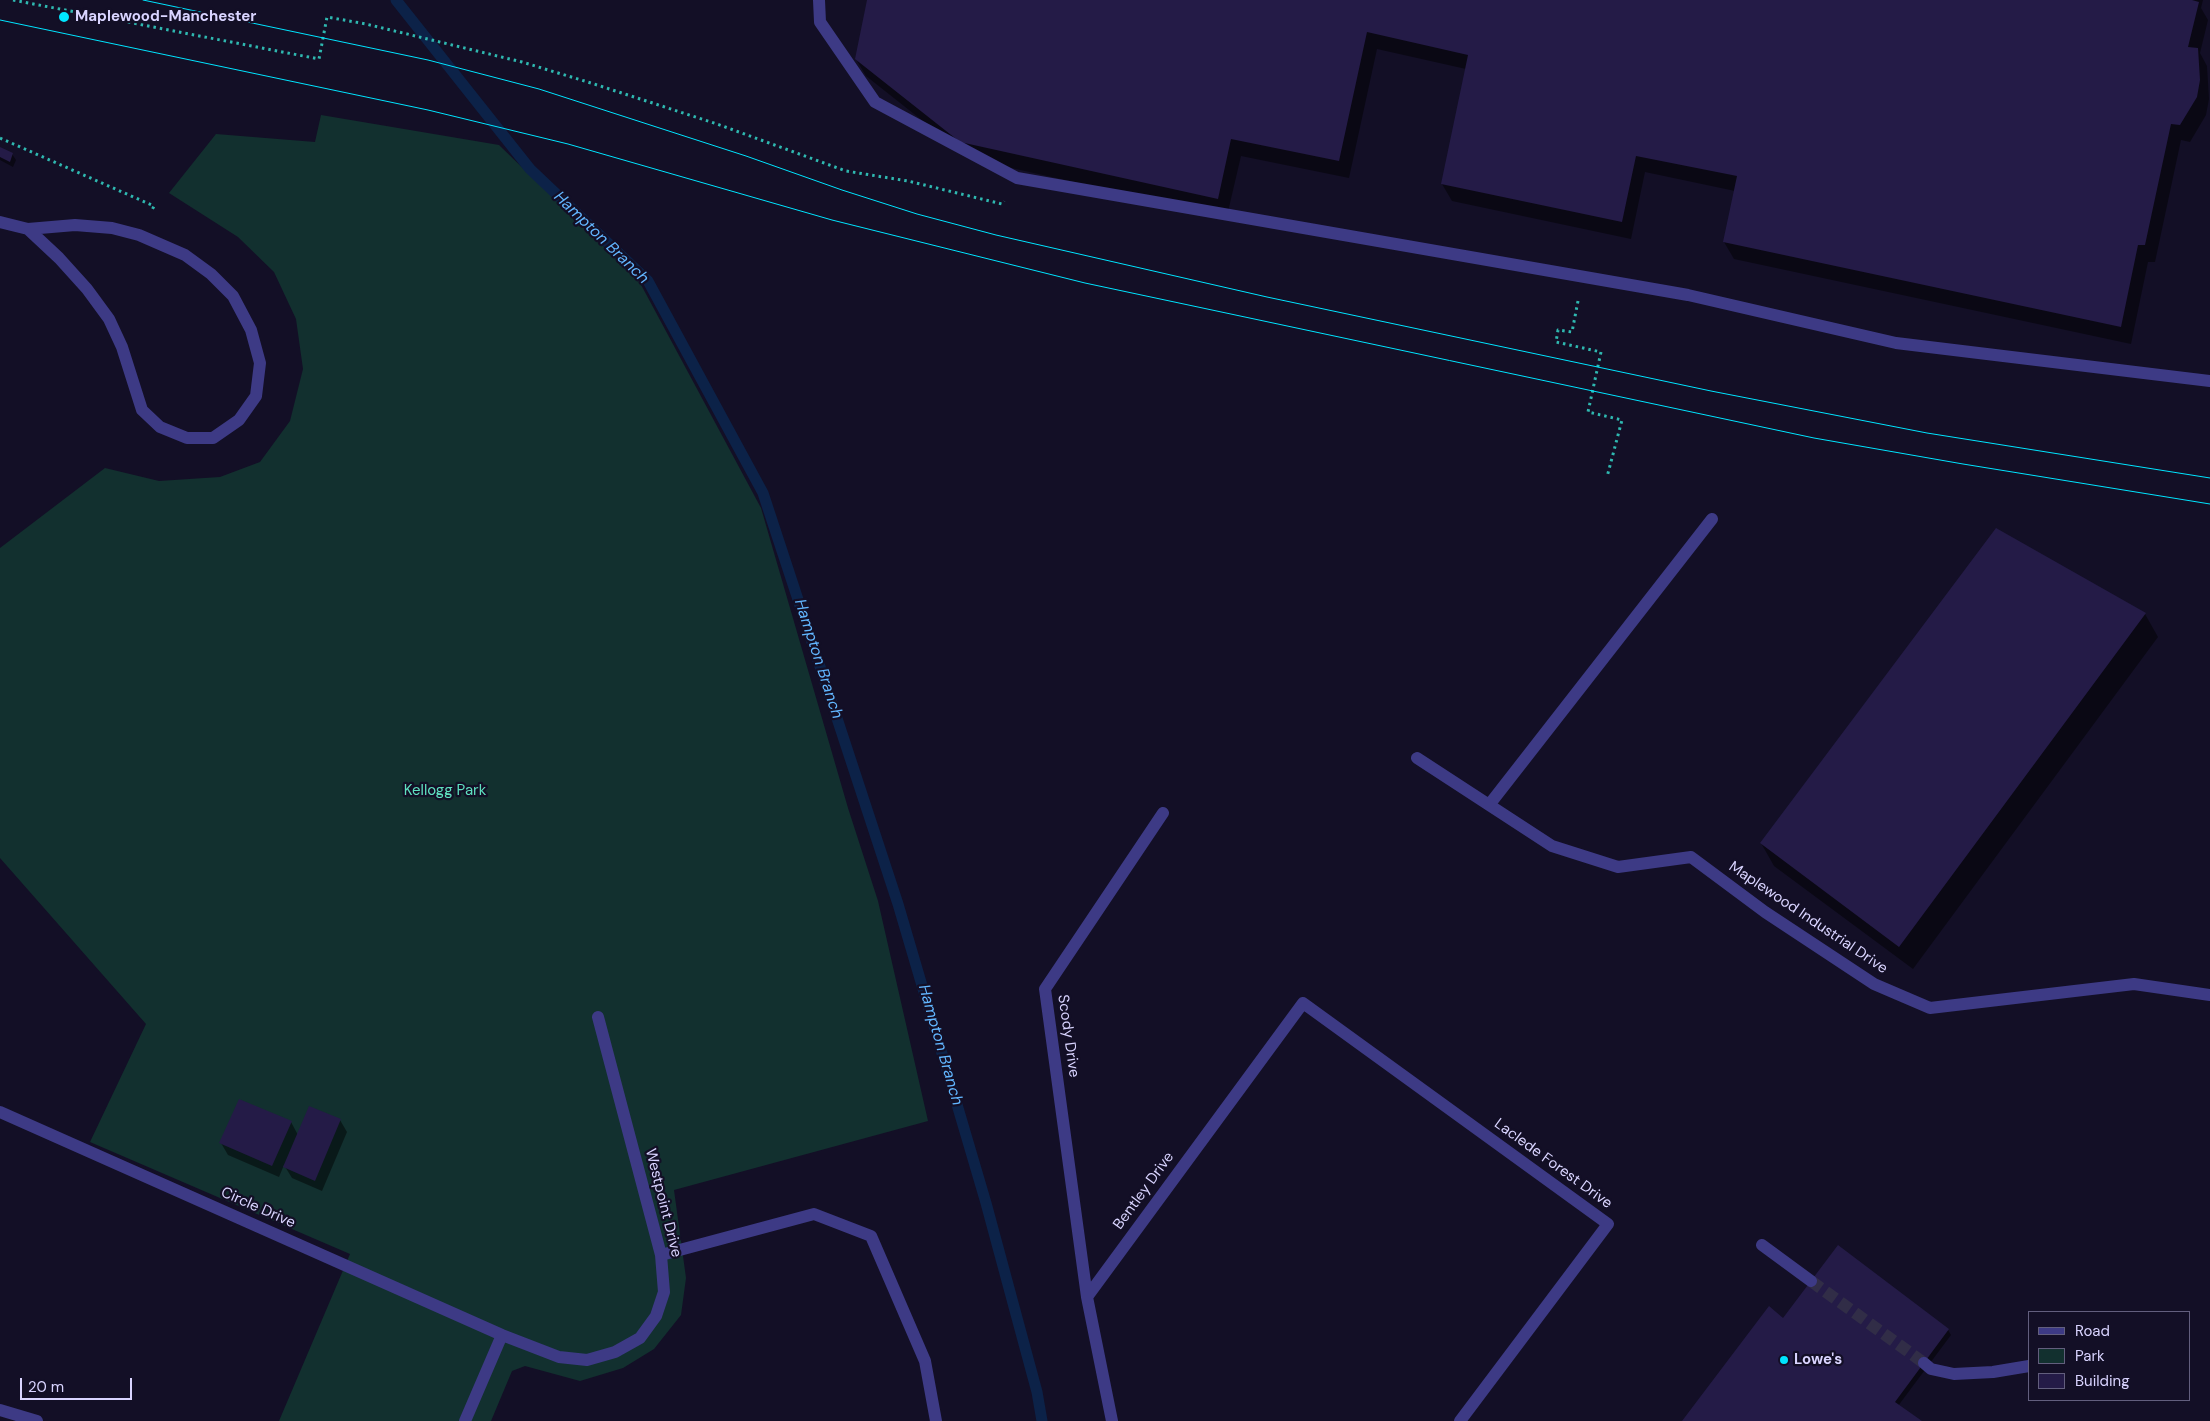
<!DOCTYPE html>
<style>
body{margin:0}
#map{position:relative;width:2210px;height:1421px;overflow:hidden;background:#130f26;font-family:"DM Sans",sans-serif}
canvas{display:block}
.legend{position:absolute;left:2028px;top:1311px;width:162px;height:90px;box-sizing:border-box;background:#130f26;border:1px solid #625e7d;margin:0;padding:6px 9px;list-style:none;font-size:15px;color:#d9d4ff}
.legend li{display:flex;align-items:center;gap:10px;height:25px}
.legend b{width:25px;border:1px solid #625e7d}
.scale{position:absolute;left:20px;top:1378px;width:112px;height:22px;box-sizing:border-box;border:2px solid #d9d4ff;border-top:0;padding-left:6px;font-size:15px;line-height:18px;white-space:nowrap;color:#d9d4ff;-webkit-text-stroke:4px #130f26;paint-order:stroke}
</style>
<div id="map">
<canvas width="2210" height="1421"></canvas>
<ul class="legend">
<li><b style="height:6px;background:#3d3a85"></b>Road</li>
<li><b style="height:14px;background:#12302f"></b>Park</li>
<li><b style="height:14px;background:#241b47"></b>Building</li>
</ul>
<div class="scale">20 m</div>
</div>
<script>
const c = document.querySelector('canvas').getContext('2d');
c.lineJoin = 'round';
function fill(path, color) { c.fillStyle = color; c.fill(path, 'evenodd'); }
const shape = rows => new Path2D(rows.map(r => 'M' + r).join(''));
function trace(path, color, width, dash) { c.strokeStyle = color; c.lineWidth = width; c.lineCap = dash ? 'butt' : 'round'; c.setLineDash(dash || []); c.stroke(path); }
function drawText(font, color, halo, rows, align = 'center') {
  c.font = font + ' "DM Sans",sans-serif'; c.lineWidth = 4.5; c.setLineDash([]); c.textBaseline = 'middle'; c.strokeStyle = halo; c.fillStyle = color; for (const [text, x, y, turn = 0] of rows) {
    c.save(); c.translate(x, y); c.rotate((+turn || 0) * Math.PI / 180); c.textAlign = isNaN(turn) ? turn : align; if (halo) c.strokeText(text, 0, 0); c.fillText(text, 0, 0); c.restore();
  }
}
fill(shape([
 [321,115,499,145,639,281,761,508,848,808,878,901,928,1121,674,1190,686,1278,681,1315,654,1349,623,1368,580,1381,525,1366,512,1371,491,1421,279,1421,350,1254,90,1142,146,1024,0,858,0,548,105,468,159,481,220,477,260,462,290,421,303,369,296,319,274,272,238,237,169,193,216,134,315,142]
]), '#12302f');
fill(shape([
 [868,0,2203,0,2201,8,2208,20,2200,53,2207,66,2209,99,2206,115,2190,142,2181,140,2155,262,2148,262,2131,344,1734,259,1724,242,1735,191,1645,172,1631,239,1452,201,1442,184,1466,69,1377,49,1349,178,1241,156,1227,216,971,159,866,76,856,59],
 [0,149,12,154,16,160,13,167,0,160],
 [1996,529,2145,614,2158,637,1913,969,1774,866,1761,843],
 [340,1120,347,1132,322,1191,292,1178,284,1165,279,1177,228,1155,221,1143,291,1122,298,1135],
 [1784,1319,1948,1330,1951,1335,1898,1406,1920,1421,1684,1421]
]), '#0007');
trace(shape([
 [396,0,530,169,648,281,763,493,898,904,986,1203,1037,1392,1042,1421]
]), '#0c2248', 11);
fill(shape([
 [867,0,2192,0,2199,2,2188,47,2198,48,2200,80,2197,97,2180,125,2171,124,2145,245,2138,245,2121,327,1723,242,1737,176,1636,156,1622,222,1441,184,1468,55,1367,32,1339,161,1231,139,1218,199,960,142,855,59],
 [0,147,13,153,10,162,0,157],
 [1996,528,2146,613,1899,947,1760,843],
 [239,1099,292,1121,272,1166,219,1143],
 [309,1106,341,1119,315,1181,283,1167],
 [1838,1245,1949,1329,1895,1402,1922,1421,1682,1421,1769,1306,1783,1318]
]), '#241b47');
trace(shape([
 [1811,1281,1924,1363]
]), '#312d47', 12, [12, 6]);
trace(shape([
 [13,0,319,59,327,17,366,24,522,62,591,83,717,124,846,171,908,181,1002,204,1004,201],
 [0,138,154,206,151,212],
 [1578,301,1572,332,1558,330,1556,342,1601,352,1588,412,1622,420,1607,477]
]), '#2fb8b0', 3, [2.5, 4]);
trace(shape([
 [819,0,820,22,875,102,1017,178,1688,295,1896,343,2210,381],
 [0,222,28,229,75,225,112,228,139,235,185,255,211,274,233,296,251,330,260,363,256,396,239,420,213,438,187,438,160,427,142,410,122,347,109,319,87,289,59,258,28,229],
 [1417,758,1552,846,1618,867,1691,857,1765,912,1874,984,1930,1008,2134,984,2210,995],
 [1489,805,1712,519],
 [0,1112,502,1335,559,1357,587,1360,615,1352,640,1338,656,1316,664,1292,661,1255,598,1017],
 [1762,1245,1811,1281],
 [661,1255,814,1214,871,1236,925,1361,936,1421],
 [1087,1297,1045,989,1163,813],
 [1924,1363,1931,1369,1954,1374,1993,1372,2029,1366],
 [0,1410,37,1421],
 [465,1421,502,1335],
 [1112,1421,1087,1297,1303,1003,1608,1224,1460,1421]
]), '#3d3a85', 12);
trace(shape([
 [143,0,428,60,539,89,746,156,842,190,917,214,996,235,1267,297,1711,391,1927,433,2210,478],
 [0,20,428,110,568,144,832,220,1085,283,1814,438,1963,464,2210,504]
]), '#00e5ff', 1);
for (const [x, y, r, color] of [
 [64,17,6,"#00e5ff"],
 [1784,1360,5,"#00e5ff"]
]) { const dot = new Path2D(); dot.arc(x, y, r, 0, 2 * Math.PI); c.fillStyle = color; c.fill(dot); trace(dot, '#130f26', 2); }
drawText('bold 15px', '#d9d4ff', '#130f26', [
 ["Maplewood-Manchester",75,17],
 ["Lowe's",1794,1360]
], 'left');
drawText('15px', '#5fe0c0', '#130f26', [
 ["Kellogg Park",445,791]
]);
drawText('15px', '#d9d4ff', '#130f26', [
 ["Maplewood Industrial Drive",1808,918,34],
 ["Scody Drive",1068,1036,82],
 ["Laclede Forest Drive",1553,1164,36],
 ["Bentley Drive",1144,1191,-54],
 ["Westpoint Drive",663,1203,76],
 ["Circle Drive",258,1208,24]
]);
drawText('italic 16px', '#62b6ff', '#130f26', [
 ["Hampton Branch",601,238,44],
 ["Hampton Branch",818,659,72],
 ["Hampton Branch",940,1045,74]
]);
</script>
